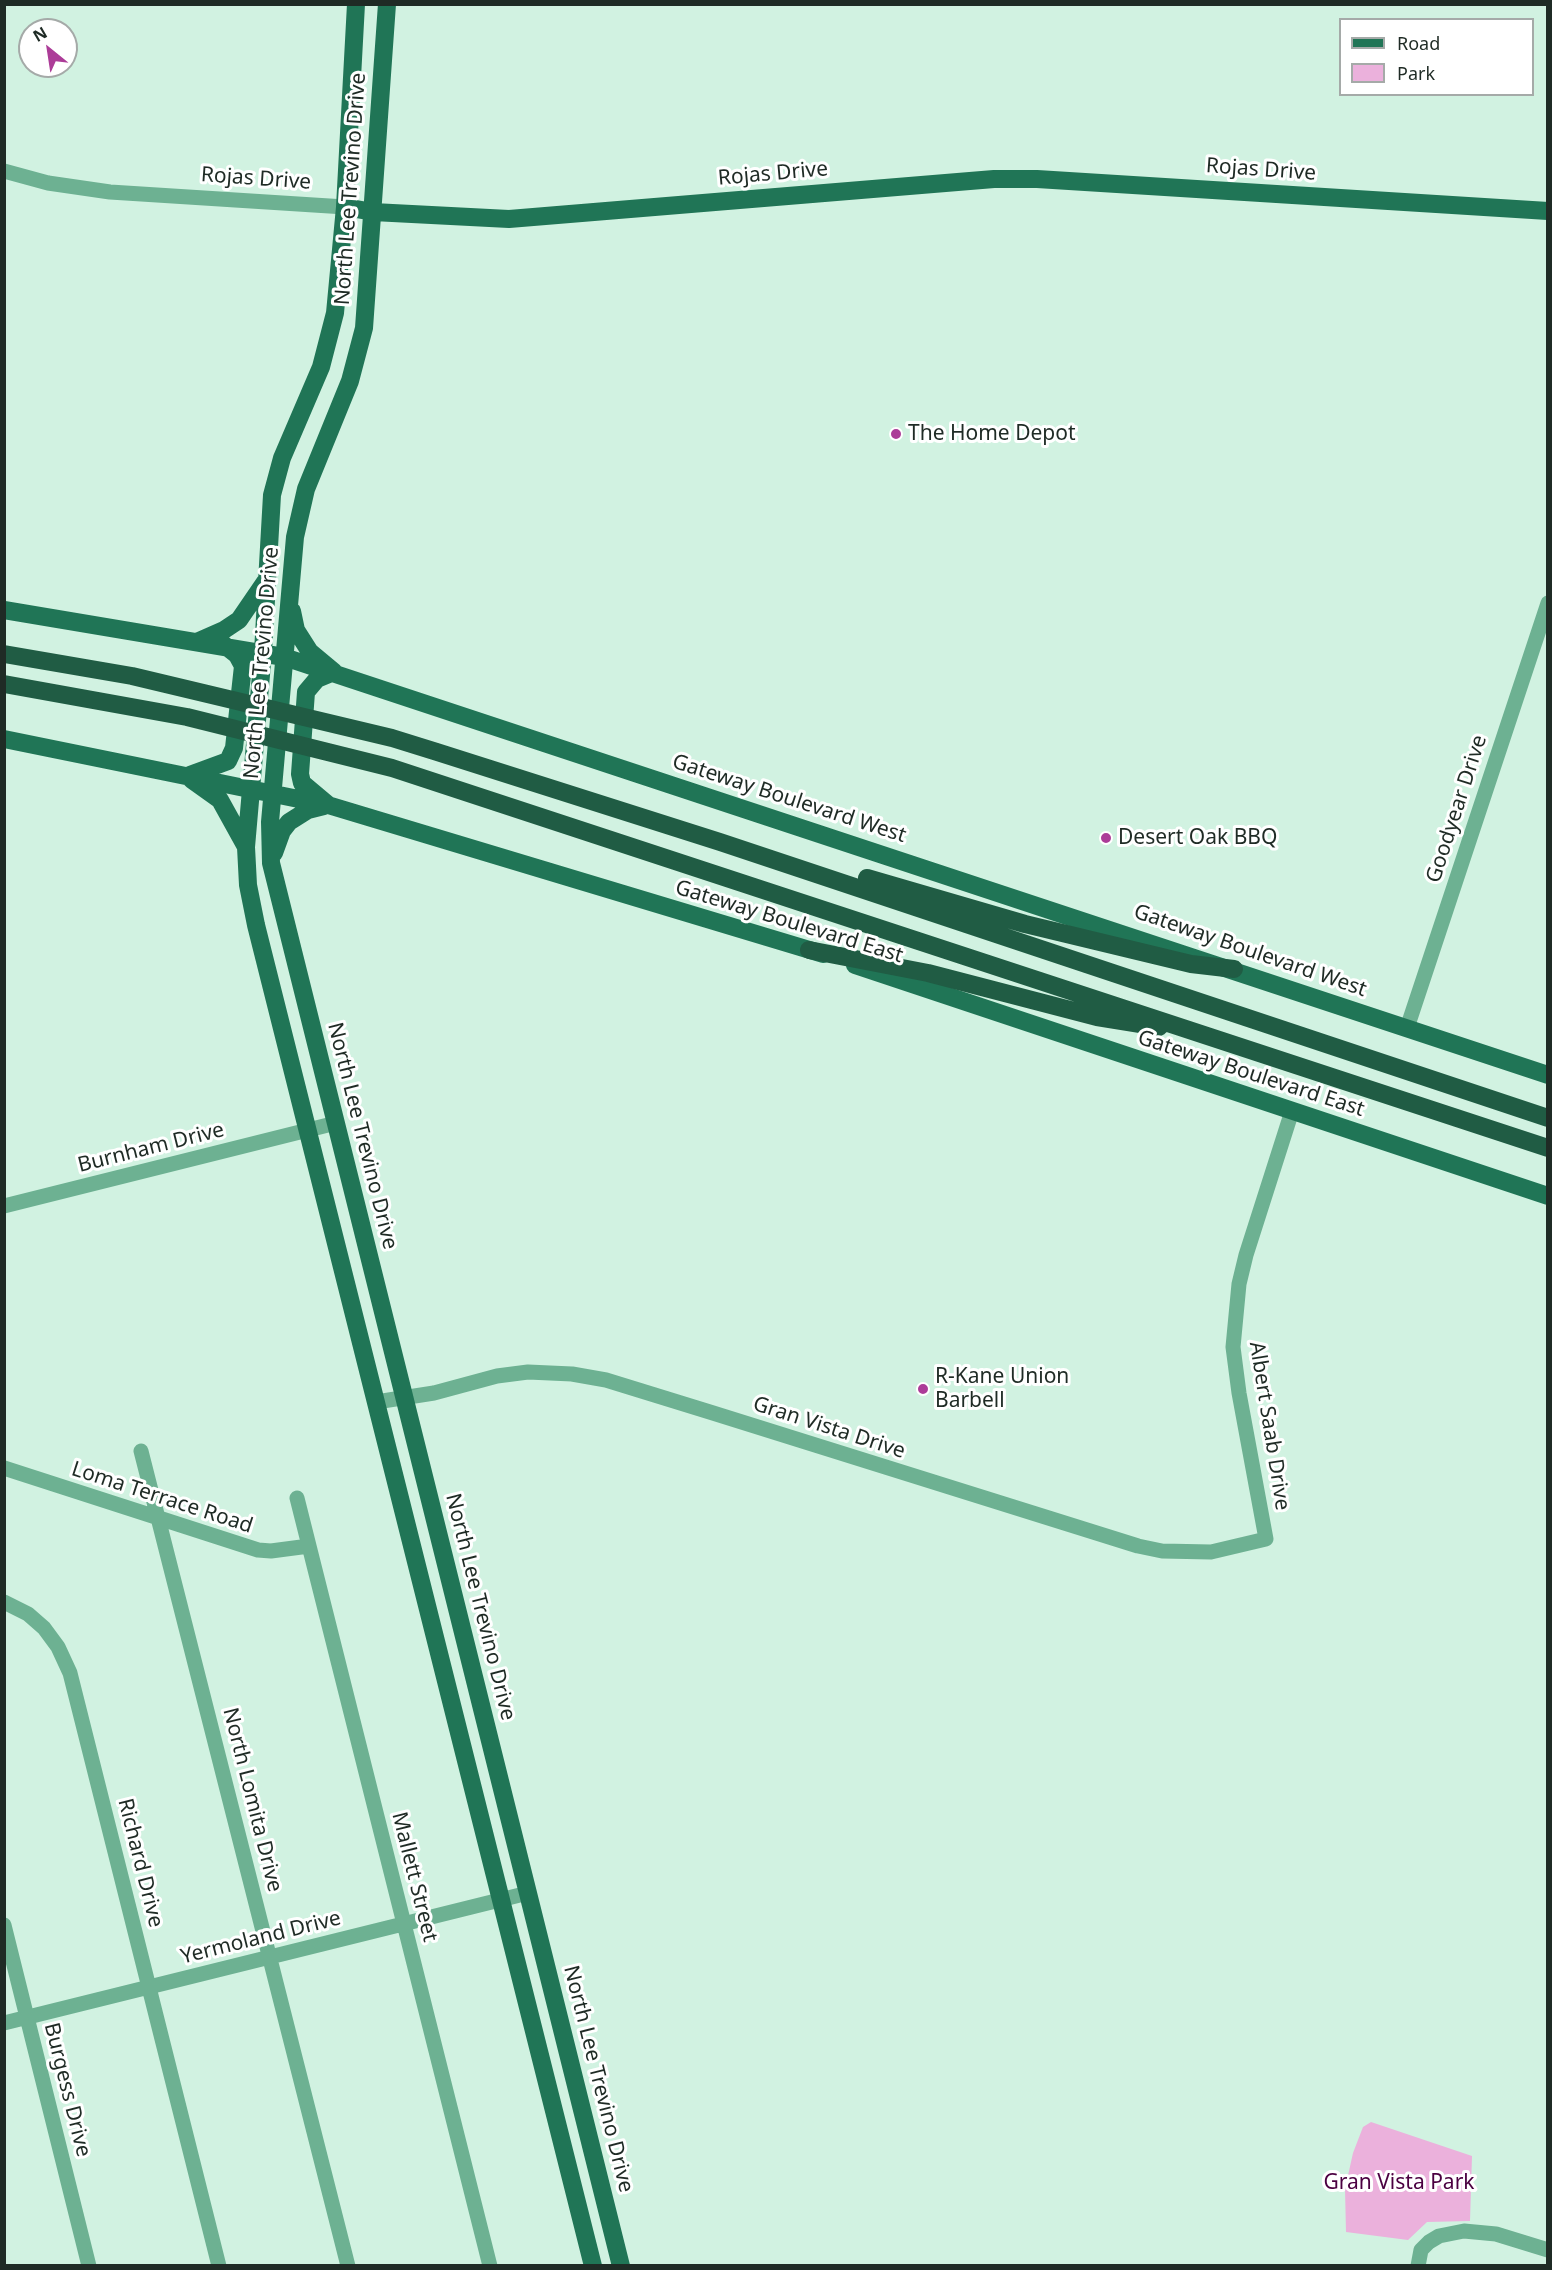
<!DOCTYPE html>
<style>
body{margin:0}
#map{position:relative;width:1552px;height:2270px;overflow:hidden;background:#d1f2e1;font-family:"Noto Sans",sans-serif}
canvas{display:block}
.frame{position:absolute;inset:0;border:6px solid #1f2b25;pointer-events:none}
.legend{position:absolute;left:1339px;top:18px;width:195px;height:78px;box-sizing:border-box;background:#fff;border:2px solid #a5aaa8;margin:0;padding:8px 10px;list-style:none;font-size:18px;color:#1f2b25}
.legend li{display:flex;align-items:center;gap:12px;height:30px}
.legend b{width:30px;border:2px solid #a5aaa8}
.north{position:absolute;left:18px;top:18px;width:60px;height:60px;box-sizing:border-box;background:#fff;border:2px solid #a5aaa8;border-radius:50%;rotate:330deg;font-size:16px;font-weight:700;line-height:24px;text-align:center;color:#1f2b25}
.north::after{content:'';display:block;margin:auto;width:21px;height:27px;background:#ac3c98;clip-path:polygon(50% 0,100% 100%,50% 72%,0 100%)}
</style>
<div id="map">
<canvas width="1552" height="2270"></canvas>
<div class="frame"></div>
<ul class="legend">
<li><b style="height:8px;background:#207556"></b>Road</li>
<li><b style="height:16px;background:#ebb1dc"></b>Park</li>
</ul>
<div class="north">N</div>
</div>
<script>
const c = document.querySelector('canvas').getContext('2d');
c.lineJoin = 'round';
function fill(path, color) { c.fillStyle = color; c.fill(path, 'evenodd'); }
const shape = rows => new Path2D(rows.map(r => 'M' + r).join(''));
function trace(path, color, width, dash) { c.strokeStyle = color; c.lineWidth = width; c.lineCap = dash ? 'butt' : 'round'; c.setLineDash(dash || []); c.stroke(path); }
function drawText(font, color, halo, rows, align = 'center') {
  c.font = font + ' "Noto Sans",sans-serif'; c.lineWidth = 6; c.setLineDash([]); c.textBaseline = 'middle'; c.strokeStyle = halo; c.fillStyle = color; for (const [text, x, y, turn = 0] of rows) {
    c.save(); c.translate(x, y); c.rotate((+turn || 0) * Math.PI / 180); c.textAlign = isNaN(turn) ? turn : align; if (halo) c.strokeText(text, 0, 0); c.fillText(text, 0, 0); c.restore();
  }
}
fill(shape([
 [1371,2122,1472,2156,1470,2221,1427,2222,1408,2240,1346,2232,1345,2189,1353,2153,1363,2127]
]), '#ebb1dc');
trace(shape([
 [4,171,48,183,110,192,345,207],
 [1407,1028,1548,603],
 [4,1206,336,1123],
 [376,1402,434,1393,497,1376,528,1372,572,1374,606,1380,713,1413,1138,1546,1162,1551,1211,1552,1266,1539,1239,1393,1233,1347,1239,1284,1246,1255,1292,1111],
 [141,1451,348,2266],
 [4,1468,258,1550,271,1551,309,1546],
 [297,1498,490,2266],
 [4,1602,28,1614,44,1628,58,1647,70,1673,219,2266],
 [4,1925,89,2266],
 [4,2023,528,1893],
 [1418,2266,1421,2250,1429,2242,1439,2236,1464,2231,1496,2234,1548,2250]
]), '#6db192', 15);
trace(shape([
 [356,4,345,207,335,313,321,367,282,458,272,495,263,652,246,847,248,885,256,925,593,2266],
 [387,4,364,328,350,381,306,489,295,537,270,822,271,863,621,2266],
 [345,207,373,212,509,219,994,179,1037,179,1548,211],
 [4,610,284,657,1548,1075],
 [292,611,296,630,310,652,334,672,317,679,306,692,300,774,302,783,327,804],
 [199,641,224,630,239,620,265,582],
 [4,739,328,805,823,954],
 [190,775,228,761,234,748,243,666,237,655,223,644],
 [192,780,220,800,246,847],
 [274,853,282,831,289,822,308,810,324,806],
 [855,965,1548,1196]
]), '#207556', 18);
trace(shape([
 [4,654,132,676,392,738,437,752,720,842,1548,1118],
 [4,684,187,717,392,768,1548,1148],
 [867,878,1025,924,1191,964,1234,969],
 [809,950,928,973,1097,1017,1159,1027]
]), '#205c44', 18);
for (const [x, y, r, color] of [
 [896,434,6,"#ac3c98"],
 [1106,838,6,"#ac3c98"],
 [923,1389,6,"#ac3c98"]
]) { const dot = new Path2D(); dot.arc(x, y, r, 0, 2 * Math.PI); c.fillStyle = color; c.fill(dot); trace(dot, '#fff', 2); }
drawText('21px', '#1f2b25', '#fff', [
 ["Rojas Drive",1261,170,4],
 ["Rojas Drive",773,174,-5],
 ["Rojas Drive",256,179,4],
 ["North Lee Trevino Drive",351,189,-86],
 ["North Lee Trevino Drive",262,663,-85],
 ["Gateway Boulevard West",789,799,18],
 ["Goodyear Drive",1457,809,-72],
 ["Gateway Boulevard East",789,922,17],
 ["Gateway Boulevard West",1250,951,19],
 ["Gateway Boulevard East",1251,1074,18],
 ["North Lee Trevino Drive",362,1136,76],
 ["Burnham Drive",151,1148,-14],
 ["Albert Saab Drive",1269,1426,81],
 ["Gran Vista Drive",829,1428,18],
 ["Loma Terrace Road",162,1498,18],
 ["North Lee Trevino Drive",480,1607,76],
 ["North Lomita Drive",252,1800,76],
 ["Richard Drive",140,1863,76],
 ["Mallett Street",414,1877,76],
 ["Yermoland Drive",261,1938,-14],
 ["North Lee Trevino Drive",598,2079,76],
 ["Burgess Drive",67,2090,76]
]);
drawText('21px', '#1f2b25', '#fff', [
 ["The Home Depot",908,434],
 ["Desert Oak BBQ",1118,838],
 ["R-Kane Union",935,1377],
 ["Barbell",935,1401]
], 'left');
drawText('21px', '#4b0041', '#fff', [
 ["Gran Vista Park",1399,2183]
]);
</script>
